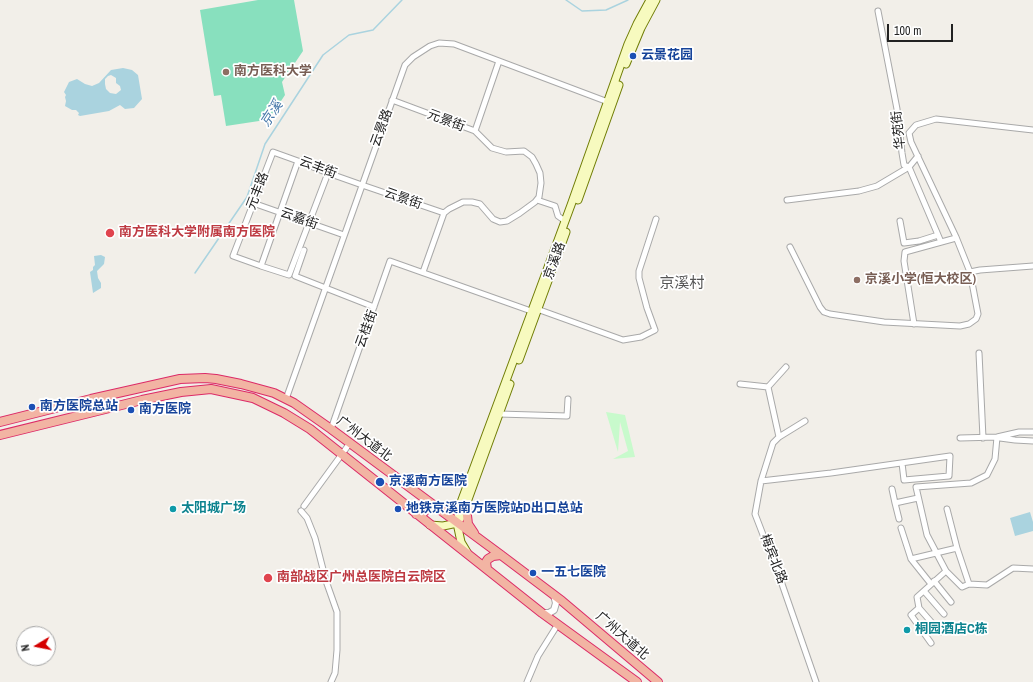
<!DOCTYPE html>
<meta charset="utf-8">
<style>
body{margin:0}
#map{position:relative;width:1033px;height:682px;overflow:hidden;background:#f2efe9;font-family:"Archivo Narrow",sans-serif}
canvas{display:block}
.north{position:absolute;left:16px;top:626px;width:40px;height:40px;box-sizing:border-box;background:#fff;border:1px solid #a7a7a7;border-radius:50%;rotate:260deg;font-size:11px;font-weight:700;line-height:16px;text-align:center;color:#222}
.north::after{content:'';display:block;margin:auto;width:14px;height:18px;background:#d40000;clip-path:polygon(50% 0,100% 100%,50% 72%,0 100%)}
.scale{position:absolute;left:887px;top:24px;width:66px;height:18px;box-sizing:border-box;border:2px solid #222;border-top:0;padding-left:5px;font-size:12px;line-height:14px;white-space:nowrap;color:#222;-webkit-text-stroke:3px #fff;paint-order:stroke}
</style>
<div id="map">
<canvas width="1033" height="682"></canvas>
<div class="north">N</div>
<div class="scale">100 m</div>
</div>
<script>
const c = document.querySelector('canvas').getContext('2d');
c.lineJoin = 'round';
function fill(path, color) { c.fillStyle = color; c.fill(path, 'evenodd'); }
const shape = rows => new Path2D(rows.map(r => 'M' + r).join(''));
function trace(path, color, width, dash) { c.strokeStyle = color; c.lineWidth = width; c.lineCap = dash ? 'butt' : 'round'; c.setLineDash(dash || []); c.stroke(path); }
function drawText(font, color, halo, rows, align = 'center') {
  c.font = font + ' "Archivo Narrow","Noto Sans SC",sans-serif'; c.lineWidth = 3.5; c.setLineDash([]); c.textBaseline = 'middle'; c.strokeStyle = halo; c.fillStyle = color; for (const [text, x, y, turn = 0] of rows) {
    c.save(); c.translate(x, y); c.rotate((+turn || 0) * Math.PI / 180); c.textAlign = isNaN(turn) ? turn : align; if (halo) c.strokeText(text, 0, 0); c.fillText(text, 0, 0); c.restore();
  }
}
fill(shape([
 [606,412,625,415,635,457,613,459,628,451,620,422,618,452]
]), '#c8facc');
fill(shape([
 [258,0,294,0,303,51,282,82,285,95,273,113,259,121,226,126,221,95,214,96,200,10]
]), '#88e0be');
fill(shape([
 [123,68,132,70,138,75,142,99,134,108,125,109,120,105,109,111,80,116,78,115,79,113,76,110,72,110,65,106,66,101,65,97,66,95,64,92,69,82,77,79,85,84,92,86,99,83,111,70],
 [111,75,116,78,116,83,120,86,121,90,116,94,110,93,106,89,105,84,105,79,108,76],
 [101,255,105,257,104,264,97,271,98,278,101,283,101,288,93,293,90,272,93,270,93,267,95,265,94,256],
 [1030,512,1033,522,1033,531,1015,536,1010,518]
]), '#aad3df');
trace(shape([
 [566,0,582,11,606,10,628,0],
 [195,273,247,197,265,144,323,55,349,35,373,30,402,0]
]), '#aad3df', 1.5);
const minor = shape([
 [878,11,897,109,902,153,904,165,909,167,941,242],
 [392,100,475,131,499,61],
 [298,161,261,266,233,256,273,152,298,161,328,173,362,185,444,213],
 [537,200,555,206,558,216,565,221],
 [787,200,859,191,877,186,909,167,918,156],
 [253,203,344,235],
 [444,213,449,209,463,202,472,202,480,204,493,219,500,222,507,221,520,213,535,202,539,197,541,183,540,173,536,164,532,157,524,151,506,152,492,148,475,131],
 [900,221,904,243,919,241,938,235],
 [790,247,820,307,824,312,830,314,884,322,960,326,969,324,976,319,978,314,970,272,956,237,911,142,909,133,916,125,936,119,1033,130],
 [304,250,295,276,374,307],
 [261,266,289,275,328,173],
 [423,272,444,213],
 [970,272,980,270,1033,266],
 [537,309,623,340,641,337,655,330,647,308,639,278,639,271,656,219],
 [914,324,904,261,905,252,956,238],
 [979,353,983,438],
 [740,384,768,387],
 [768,387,779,437],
 [768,387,786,367],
 [286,399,400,79,405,65,413,57,430,46,439,43,454,44,608,102],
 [499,414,567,416,568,399],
 [805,421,779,437,773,443,761,481,755,514,782,584,816,682],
 [331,429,390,261,531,311],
 [997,437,995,459,987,475,971,483,916,487,927,535,946,571,962,587,969,584,987,585,1013,568,1033,569],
 [960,438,997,437,1019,432,1033,432],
 [1000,438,1015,440,1033,441],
 [761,481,831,473,950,456,949,476,904,480,902,463],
 [892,489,895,503],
 [304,506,350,443],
 [947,509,957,548],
 [301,511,307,518,315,538,326,581,337,612,337,650,335,673,331,682],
 [899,519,895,503,918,498],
 [901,528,911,559],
 [934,581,951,602],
 [931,584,911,559,957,548,969,584],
 [924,591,944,614],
 [919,608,940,632],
 [931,643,911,615,919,608,917,597,946,571],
 [527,682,538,656,558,624]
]);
const tertiary = shape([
 [542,613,549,613,554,610,556,603,554,595]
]);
const secondary = shape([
 [626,64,641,28,656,0],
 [578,200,619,85],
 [519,360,566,232],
 [430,525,443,526,448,525,457,523,462,516,510,384],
 [467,552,461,542,457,523,460,505,571,205,628,44,637,24,650,0]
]);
const trunk = shape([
 [0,422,91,399,180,379,205,378,216,379,241,384,274,393,294,403,331,429,501,555,562,601,658,682],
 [0,435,142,400,181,392,211,389,253,398,284,413,310,429,542,613,637,682],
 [466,507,468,524,474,533],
 [443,512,453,510,460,505],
 [416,514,424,512,427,508,428,502],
 [487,569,486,562,488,559,493,556,501,555]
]);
trace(minor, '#a9a9a9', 7);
trace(tertiary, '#a9a9a9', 8);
trace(secondary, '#707d05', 9);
trace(trunk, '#dc2a67', 10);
trace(minor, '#fff', 5);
trace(tertiary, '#fff', 6);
trace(secondary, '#f7fabf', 7);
trace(trunk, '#f2b4a3', 8);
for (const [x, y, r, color] of [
 [633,56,4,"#1a4fb4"],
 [226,72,4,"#8d6e63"],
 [110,233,5,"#e0444e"],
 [857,280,4,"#8d6e63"],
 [32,407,4,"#1a4fb4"],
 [131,410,4,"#1a4fb4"],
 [380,482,5,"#1a4fb4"],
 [173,509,4,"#0f9aa8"],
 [398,509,4,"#1a4fb4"],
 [533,573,4,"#1a4fb4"],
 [268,578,5,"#e0444e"],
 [907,630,4,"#0f9aa8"]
]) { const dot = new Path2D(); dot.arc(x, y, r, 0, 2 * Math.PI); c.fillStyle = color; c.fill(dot); trace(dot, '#fff', 1.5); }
drawText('bold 13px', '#164399', '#fff', [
 ["云景花园",641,56],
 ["南方医院总站",40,407],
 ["南方医院",139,410],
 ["京溪南方医院",389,482],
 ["地铁京溪南方医院站D出口总站",406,509],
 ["一五七医院",541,573]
], 'left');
drawText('bold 13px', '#785e54', '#fff', [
 ["南方医科大学",234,72],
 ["京溪小学(恒大校区)",865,280]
], 'left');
drawText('13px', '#222', '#fff', [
 ["元景街",446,121,21],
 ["云景路",382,128,-70],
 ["华苑街",899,130,-96],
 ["云丰街",318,168,21],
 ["元丰路",258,191,-69],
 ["云景街",403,199,19],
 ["云嘉街",299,219,20],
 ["京溪路",555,261,-70],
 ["云桂街",367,329,-70],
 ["广州大道北",364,439,37],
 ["梅宾北路",773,559,69],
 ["广州大道北",622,636,41]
]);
drawText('bold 13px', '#be3a42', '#fff', [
 ["南方医科大学附属南方医院",119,233],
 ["南部战区广州总医院白云院区",277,578]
], 'left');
drawText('bold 13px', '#0d838f', '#fff', [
 ["太阳城广场",181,509],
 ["桐园酒店C栋",915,630]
], 'left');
drawText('italic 14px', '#4a7aab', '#fff', [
 ["京溪",272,114,-57]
]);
drawText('15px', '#555', '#fff', [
 ["京溪村",682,284]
]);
</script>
